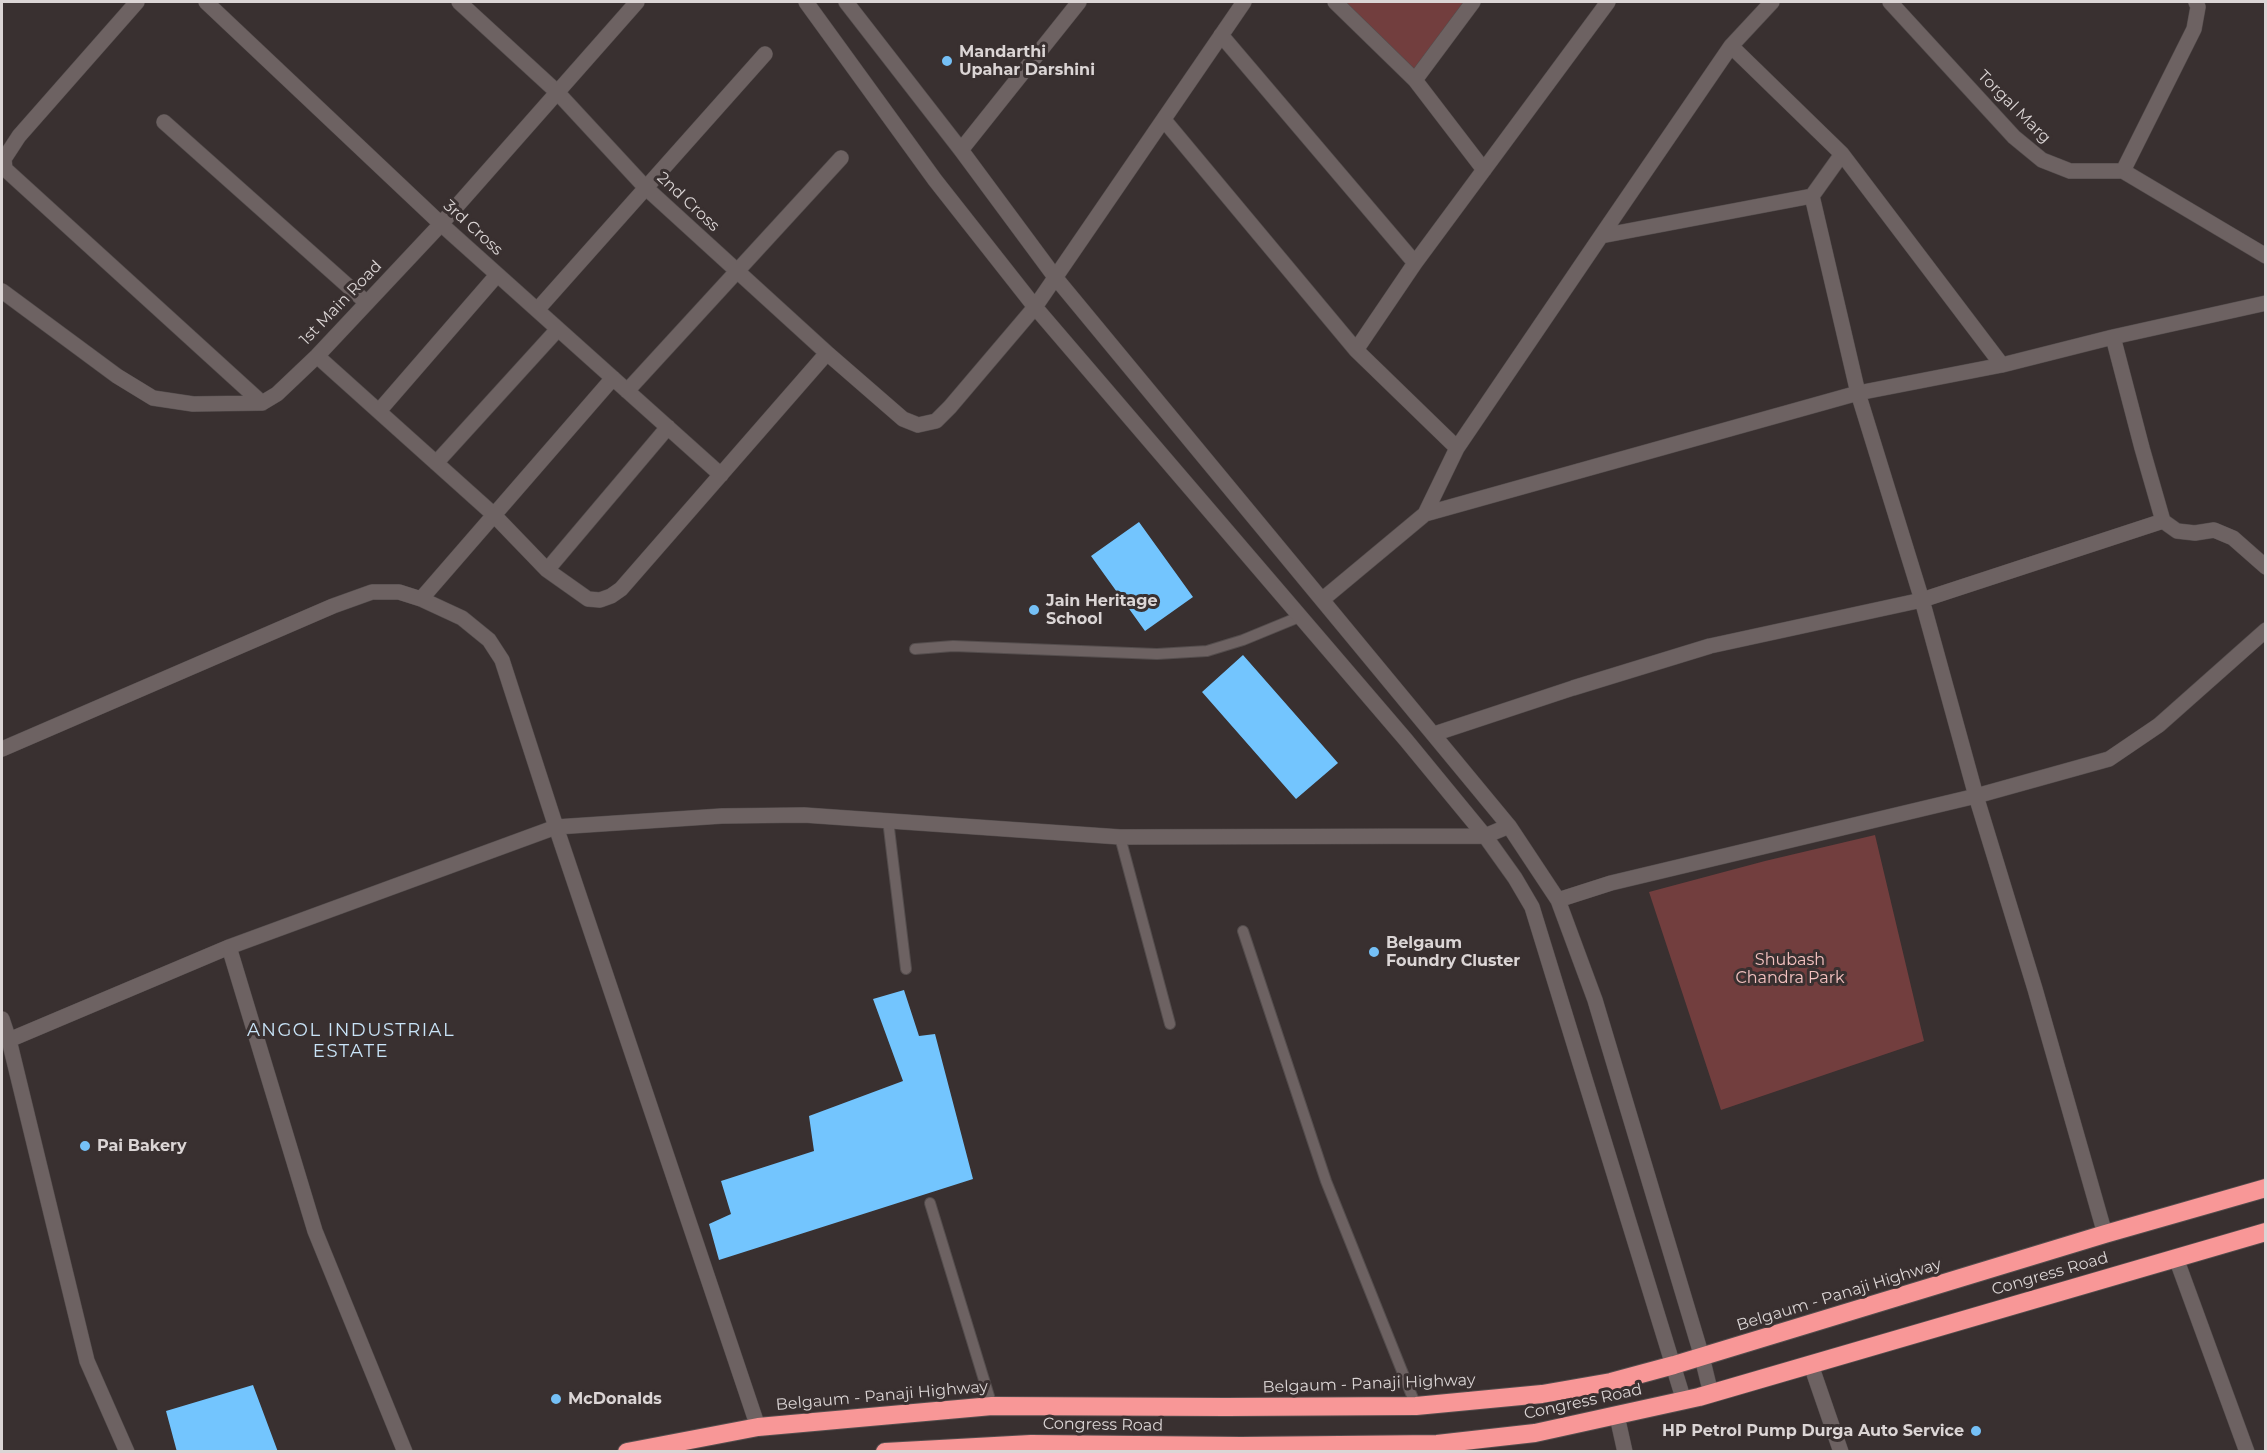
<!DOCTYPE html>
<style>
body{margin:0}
#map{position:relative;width:2267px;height:1453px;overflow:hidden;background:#393030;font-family:Montserrat,sans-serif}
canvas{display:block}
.frame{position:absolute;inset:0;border:3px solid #dbd5d5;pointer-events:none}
</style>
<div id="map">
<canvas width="2267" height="1453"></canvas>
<div class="frame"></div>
</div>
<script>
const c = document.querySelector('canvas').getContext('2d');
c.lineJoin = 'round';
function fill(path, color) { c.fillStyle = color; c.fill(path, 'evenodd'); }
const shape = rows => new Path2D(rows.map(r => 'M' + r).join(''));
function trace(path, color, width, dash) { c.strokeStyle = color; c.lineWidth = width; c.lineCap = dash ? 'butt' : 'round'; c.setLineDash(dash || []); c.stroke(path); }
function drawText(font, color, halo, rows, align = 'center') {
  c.font = font + ' Montserrat,sans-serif'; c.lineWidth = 6; c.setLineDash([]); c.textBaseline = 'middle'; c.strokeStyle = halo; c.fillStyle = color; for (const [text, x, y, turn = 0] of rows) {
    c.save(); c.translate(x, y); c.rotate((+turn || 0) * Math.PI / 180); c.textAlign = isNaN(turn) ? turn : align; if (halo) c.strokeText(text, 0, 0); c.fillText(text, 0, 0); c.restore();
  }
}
fill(shape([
 [1342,2,1465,2,1414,72],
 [1875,835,1924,1041,1721,1110,1649,892,1765,861]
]), '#723e3e');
fill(shape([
 [1139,522,1193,597,1145,631,1091,556],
 [1243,655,1338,763,1296,799,1202,692],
 [904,990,919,1036,935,1034,973,1179,719,1260,709,1224,731,1214,721,1181,814,1151,809,1116,903,1081,873,999],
 [253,1385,278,1452,177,1452,166,1411]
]), '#73c5fe');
const lane = shape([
 [915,649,953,646,1157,654,1207,651,1243,640,1299,617],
 [888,820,906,969],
 [1120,837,1170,1024],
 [1243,931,1326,1181,1416,1406],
 [930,1203,992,1406]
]);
const street = shape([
 [137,2,19,136,4,159,5,169,262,403],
 [206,2,441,224,721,475],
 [459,2,557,92,645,187,827,353,903,419,918,425,936,421,950,407,1035,307,1244,2],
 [806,2,935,180,1035,307,1406,740,1485,836,1515,878,1532,907,1684,1401],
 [846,2,961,150,1055,277,1509,826,1558,900,1595,1000,1702,1357,1711,1394],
 [1335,2,1415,80,1484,170],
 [1890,2,2014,137,2042,160,2070,171,2123,171,2266,256],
 [1221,35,1415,263],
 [1415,80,1473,2],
 [1164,120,1356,350,1457,448],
 [164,122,367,303],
 [961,150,1079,2],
 [1842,154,1812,196,1858,393,1922,600,1976,796,2035,989,2105,1234],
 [2123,171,2194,29,2198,7,2196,2],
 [1601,236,1812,196],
 [2,291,117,376,153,398,193,404,262,403,277,394,317,356,441,224,637,2],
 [537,310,765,54],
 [2113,337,2142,448,2163,521,2177,531,2195,533,2214,530,2233,538,2266,567],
 [1356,350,1415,263,1608,2],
 [317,356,493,514,547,570,588,599,600,600,611,596,621,589,827,353],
 [2002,365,2113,337,2266,303],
 [627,391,841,158],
 [379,411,497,275],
 [436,463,558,329],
 [1425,514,1858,393,2002,365,1842,154,1731,46],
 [547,570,668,427],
 [421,599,613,378],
 [1323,599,1425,514,1457,448,1601,236,1731,46,1772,2],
 [1434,734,1573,688,1710,646,1922,600,2163,521],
 [2,749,333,606,372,592,399,592,421,599,462,618,489,640,502,660,556,827,758,1427],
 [1558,900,1611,883,1976,796,2109,759,2159,725,2266,630],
 [229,947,315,1231,405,1452],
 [2,1019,9,1040,87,1361,127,1452],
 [9,1040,229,947,556,827,722,816,804,815,1120,837,1485,836,1509,826],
 [2176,1258,2247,1452],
 [1811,1365,1841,1452],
 [1617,1416,1625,1452]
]);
const highway = shape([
 [627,1452,758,1427,992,1406,1226,1407,1416,1406,1542,1394,1611,1382,1674,1365,2105,1234,2266,1188],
 [885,1452,1031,1444,1241,1446,1437,1444,1535,1433,1699,1397,2266,1232]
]);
trace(lane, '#544d4d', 12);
trace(street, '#544d4d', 16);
trace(highway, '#544d4d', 20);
trace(lane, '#6d6262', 10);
trace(street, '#6d6262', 15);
trace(highway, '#f89797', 18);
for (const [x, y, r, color] of [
 [947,61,6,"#75c0f6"],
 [1034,610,6,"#75c0f6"],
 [1374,952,6,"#75c0f6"],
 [85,1146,6,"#75c0f6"],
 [556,1399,6,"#75c0f6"],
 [1976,1431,6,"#75c0f6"]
]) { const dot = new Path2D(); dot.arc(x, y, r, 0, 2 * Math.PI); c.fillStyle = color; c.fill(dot); trace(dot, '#393030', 2); }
drawText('bold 16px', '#dbd5d5', '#393030', [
 ["Mandarthi",959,52],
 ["Upahar Darshini",959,70],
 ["Jain Heritage",1046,601],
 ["School",1046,619],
 ["Belgaum",1386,943],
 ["Foundry Cluster",1386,961],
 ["Pai Bakery",97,1146],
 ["McDonalds",568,1399],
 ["HP Petrol Pump Durga Auto Service",1964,1431,"right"]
], 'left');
drawText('16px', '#dbd5d5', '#393030', [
 ["Torgal Marg",2014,107,45],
 ["2nd Cross",688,202,43],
 ["3rd Cross",473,228,42],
 ["1st Main Road",341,303,-46],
 ["Congress Road",2050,1274,-16],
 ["Belgaum - Panaji Highway",1839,1295,-17],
 ["Belgaum - Panaji Highway",1369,1384,-2],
 ["Belgaum - Panaji Highway",882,1396,-5],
 ["Congress Road",1583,1402,-12],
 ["Congress Road",1103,1425,1]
]);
drawText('16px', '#f4c2c0', '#393030', [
 ["Shubash",1790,960],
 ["Chandra Park",1790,978]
]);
c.letterSpacing = '1.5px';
drawText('18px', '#c9e4f8', '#393030', [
 ["ANGOL INDUSTRIAL",351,1031],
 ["ESTATE",351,1052]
]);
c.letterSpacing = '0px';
</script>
